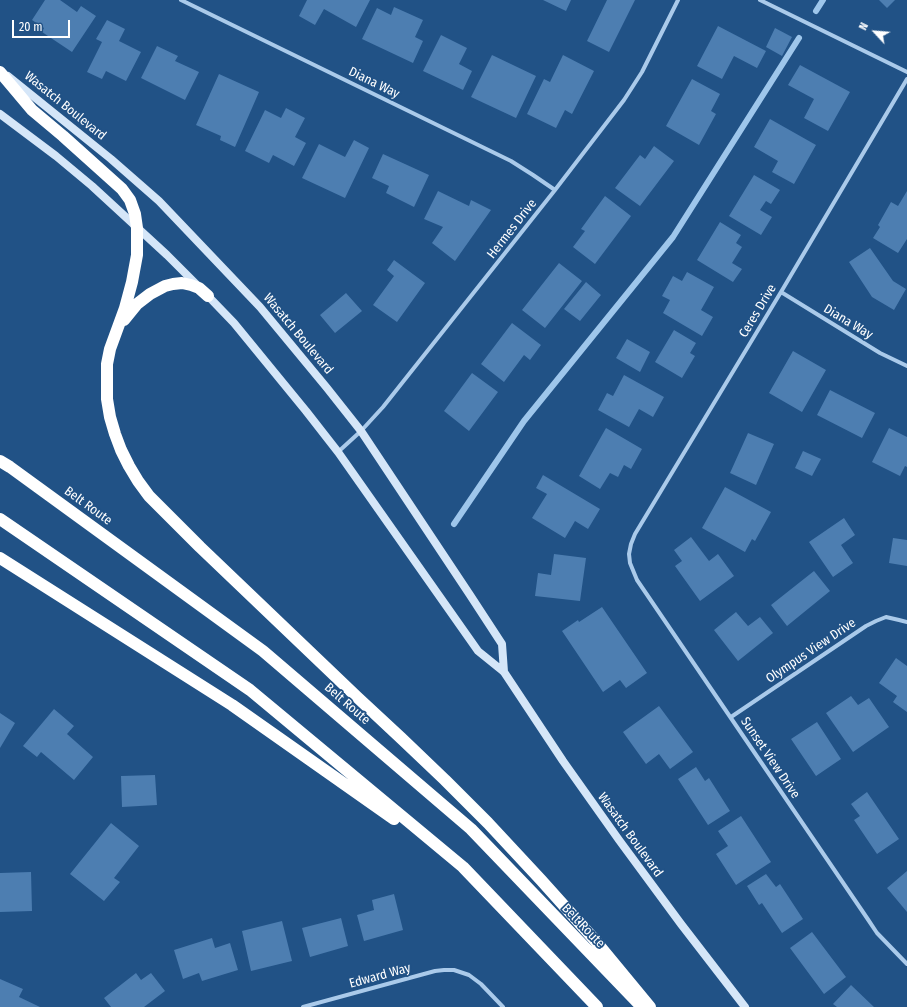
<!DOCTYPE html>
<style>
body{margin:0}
#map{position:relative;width:907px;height:1007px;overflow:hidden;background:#215286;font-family:"Fira Sans Condensed",sans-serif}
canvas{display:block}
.north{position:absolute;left:855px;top:12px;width:40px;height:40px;-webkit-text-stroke:3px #215286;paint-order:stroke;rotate:296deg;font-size:11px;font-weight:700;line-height:16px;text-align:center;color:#fff}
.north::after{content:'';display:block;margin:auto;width:14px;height:18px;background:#fff;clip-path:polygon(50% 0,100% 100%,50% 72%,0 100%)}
.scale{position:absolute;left:12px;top:20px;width:58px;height:18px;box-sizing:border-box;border:2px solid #fff;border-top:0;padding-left:5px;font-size:12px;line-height:14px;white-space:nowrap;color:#fff;-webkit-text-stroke:3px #215286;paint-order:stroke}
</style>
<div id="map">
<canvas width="907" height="1007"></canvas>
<div class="north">N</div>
<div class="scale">20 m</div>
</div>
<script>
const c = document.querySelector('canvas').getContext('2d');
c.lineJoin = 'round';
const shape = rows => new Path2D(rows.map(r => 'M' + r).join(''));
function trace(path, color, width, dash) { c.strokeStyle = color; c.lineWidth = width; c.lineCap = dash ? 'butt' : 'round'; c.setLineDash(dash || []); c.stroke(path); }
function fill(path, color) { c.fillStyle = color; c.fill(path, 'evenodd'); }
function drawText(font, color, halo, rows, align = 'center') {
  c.font = font + ' "Fira Sans Condensed",sans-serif'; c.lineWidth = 3.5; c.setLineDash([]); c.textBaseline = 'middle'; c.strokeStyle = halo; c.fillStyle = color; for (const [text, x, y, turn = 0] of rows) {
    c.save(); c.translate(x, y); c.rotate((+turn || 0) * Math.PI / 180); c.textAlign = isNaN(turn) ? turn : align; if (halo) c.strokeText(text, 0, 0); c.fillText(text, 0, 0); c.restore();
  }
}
trace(shape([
 [816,11,823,0],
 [454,524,524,421,673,237,799,38]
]), '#9ec6eb', 6);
fill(shape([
 [45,0,60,0,77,12,81,6,96,16,72,52,42,32,44,28,32,20],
 [307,0,370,0,356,27,324,9,315,25,299,16],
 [543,0,571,0,566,11],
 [607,0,635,0,609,52,587,41],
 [879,0,895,0,887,8],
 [394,7,423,20,415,37,423,41,413,63,362,39,377,8,391,15],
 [107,20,125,29,119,41,141,52,126,81,106,71,102,79,87,72,102,42,96,39],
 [718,26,766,51,757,68,734,56,722,79,697,66],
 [775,28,792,37,782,56,766,47],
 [441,35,467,48,459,64,472,71,463,90,423,71],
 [157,46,178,56,175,61,199,72,185,100,141,78],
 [492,55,536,76,516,118,471,97],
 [563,55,594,71,572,114,565,110,556,128,527,114,544,79,550,82],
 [800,65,850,92,828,131,804,118,814,99,788,85],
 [219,74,259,92,235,147,220,140,221,136,196,125],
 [692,79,720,94,711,111,716,114,699,145,666,126],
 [286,108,305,118,295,137,306,143,294,166,273,155,269,163,245,151,265,110,281,118],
 [770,119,816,145,794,184,772,172,778,161,754,147],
 [354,140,369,148,345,198,302,178,319,144,345,157],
 [654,146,674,161,640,206,615,188,640,155,645,159],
 [383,154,429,175,414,207,386,193,389,186,372,178],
 [754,175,780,190,771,204,766,201,760,210,772,217,761,235,729,216],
 [438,191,469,206,471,200,491,210,455,261,432,243,443,227,424,219],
 [907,191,907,239,898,253,873,238,880,227,878,225,891,202,898,206],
 [605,196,631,216,595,264,573,247,585,231,581,229],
 [720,222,741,235,736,243,742,247,732,263,742,269,733,282,697,260],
 [870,248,893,281,906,289,894,310,872,297,849,262],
 [394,260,425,283,397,322,373,305,394,276,387,270],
 [559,263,582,281,545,328,522,310],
 [687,272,714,287,701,310,713,317,702,336,663,313,670,300,662,296,673,276,682,281],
 [586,282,601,295,580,321,564,309],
 [346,293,362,311,335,333,320,315],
 [512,323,541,345,530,360,524,355,504,382,481,364],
 [674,330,696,343,690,353,695,356,682,378,655,362],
 [627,339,650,352,640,372,616,358],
 [793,351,826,370,802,412,769,393],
 [472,373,498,392,469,431,444,411],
 [624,375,664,397,653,417,639,409,629,427,598,410,607,393,613,396],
 [830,390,875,413,862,438,817,415],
 [606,428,642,449,631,469,624,465,618,477,610,473,600,489,579,476],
 [889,428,907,437,907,467,905,466,900,476,872,462],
 [748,433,774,444,756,485,730,473],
 [803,451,821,459,812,476,795,468],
 [543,475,600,509,588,529,575,521,565,538,532,518,547,494,536,488],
 [725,487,771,512,755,541,752,539,745,552,702,528],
 [844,518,855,535,841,545,853,563,833,577,809,542],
 [691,537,709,561,718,554,734,576,700,601,675,566,682,561,674,550],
 [893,538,907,540,907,566,889,563],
 [554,554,586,558,580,601,535,596,538,573,551,575],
 [814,571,830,591,787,626,771,605],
 [602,607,647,673,626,688,620,680,603,692,562,631,578,620,579,622],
 [736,612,748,626,760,617,773,633,738,661,714,630],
 [896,658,907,666,907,712,893,702,897,696,879,683],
 [851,696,858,705,869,698,889,727,853,752,826,713],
 [659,706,693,752,670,769,659,754,646,764,623,732],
 [54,709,74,726,67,734,93,757,74,780,41,752,37,757,23,746],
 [0,713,15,723,0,748],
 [817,722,841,759,816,776,791,739],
 [696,767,705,781,709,778,730,811,708,825,678,779],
 [155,775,157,805,122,807,121,776],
 [867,792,899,839,877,854,854,820,860,816,851,804],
 [741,816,771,862,736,885,716,854,728,846,718,831],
 [111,823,139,846,114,878,120,882,104,901,70,874],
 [907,871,907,912,887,888],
 [31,872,32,911,0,912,0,873],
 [766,874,776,887,780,884,803,919,782,933,762,903,759,905,747,886],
 [394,894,403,930,364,941,357,915,374,910,372,900],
 [341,918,348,946,310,957,302,928],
 [282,921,292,961,251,971,242,931],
 [812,932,846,977,824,994,790,948],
 [212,938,215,948,230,943,238,970,202,981,199,973,183,979,174,950],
 [136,973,141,980,151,973,165,991,144,1007,111,1007,104,998],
 [0,979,23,989,19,997,40,1007,0,1007],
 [851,985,874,1007,837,1007,833,1004]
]), '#4d7eb1');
trace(shape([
 [181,0,511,161,533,175,555,190],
 [760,0,907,72],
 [907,79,781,292,635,534,631,544,629,554,630,563,637,580,867,918,877,933,907,964],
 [781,292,880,353,907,366],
 [338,452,361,431,383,407,555,190,624,100,642,72,678,0],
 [731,717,866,626,876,621,886,617,899,620,907,622],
 [303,1007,435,971,444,970,454,970,469,975,481,984,503,1007]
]), '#aacaea', 4);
trace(shape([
 [8,76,111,159,159,201,260,307,327,388,361,431,470,595,502,644,504,672],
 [0,114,56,156,92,186,167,255,208,296,234,323,306,411,338,452,478,651,504,672,563,761,619,840,681,924,745,1007]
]), '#d5e6f8', 8);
trace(shape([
 [0,72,32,110,63,136,122,189,130,200,135,214,137,228,137,255,132,282,125,308,110,349,107,364,107,399,110,417,115,434,121,450,129,466,138,481,149,496,200,547,357,697,401,738,445,780,488,823,541,880,593,938,650,1007],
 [124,320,137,304,150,294,165,286,173,284,182,283,191,285,199,288,208,296],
 [0,461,10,467,263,651,471,829,641,1006],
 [0,519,250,690,463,867,597,1007],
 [0,558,232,705,394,819]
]), '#fff', 12);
drawText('13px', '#fff', '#215286', [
 ["Diana Way",374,83,26],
 ["Wasatch Boulevard",65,106,39],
 ["Hermes Drive",512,229,-52],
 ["Ceres Drive",758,311,-59],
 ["Diana Way",848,322,31],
 ["Wasatch Boulevard",298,334,50],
 ["Belt Route",88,506,36],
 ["Olympus View Drive",811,651,-34],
 ["Belt Route",347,704,41],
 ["Sunset View Drive",770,758,56],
 ["Wasatch Boulevard",630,835,54],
 ["Belt Route",583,926,46],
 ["Edward Way",380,976,-15]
]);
</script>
